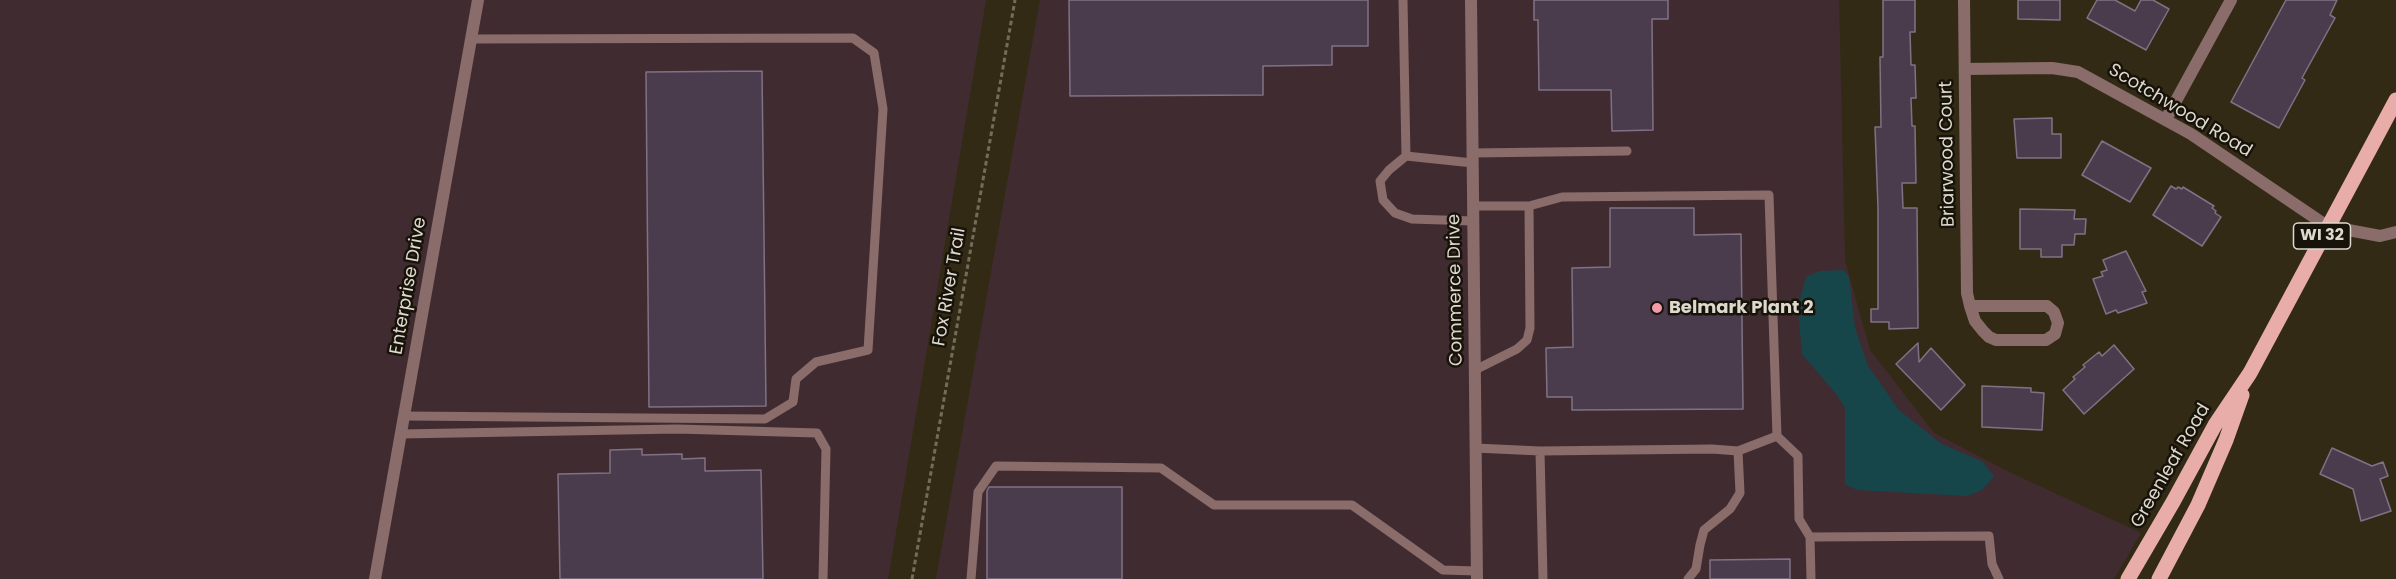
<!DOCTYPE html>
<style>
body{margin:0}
canvas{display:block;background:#332a16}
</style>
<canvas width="2396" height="579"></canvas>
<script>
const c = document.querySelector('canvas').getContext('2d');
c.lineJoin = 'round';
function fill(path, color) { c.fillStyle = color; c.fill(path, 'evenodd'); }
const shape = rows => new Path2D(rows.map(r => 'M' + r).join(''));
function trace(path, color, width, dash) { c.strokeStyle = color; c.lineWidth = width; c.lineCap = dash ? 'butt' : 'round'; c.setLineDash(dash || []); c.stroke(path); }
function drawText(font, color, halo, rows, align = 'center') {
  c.font = font + ' Poppins,sans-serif'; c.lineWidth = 5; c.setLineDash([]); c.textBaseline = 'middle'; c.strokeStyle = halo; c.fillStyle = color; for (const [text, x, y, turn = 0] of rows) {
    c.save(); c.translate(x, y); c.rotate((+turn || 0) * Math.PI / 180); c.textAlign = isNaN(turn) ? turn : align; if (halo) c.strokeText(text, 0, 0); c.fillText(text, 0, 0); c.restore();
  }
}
fill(shape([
 [0,0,986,0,888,579,0,579],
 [1040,0,1839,0,1845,261,1870,350,1934,433,2009,472,2141,533,2114,579,936,579]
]), '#402c30');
fill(shape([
 [1843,270,1849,277,1855,328,1868,366,1899,410,1940,443,1983,462,1994,477,1982,490,1967,496,1857,490,1845,484,1845,408,1837,395,1802,354,1798,307,1806,277,1820,271]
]), '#17464a');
const building = shape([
 [1069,0,1368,0,1368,46,1332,46,1332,65,1263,66,1263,95,1070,96,1069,0],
 [1534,0,1668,0,1668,19,1652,19,1653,130,1612,131,1611,90,1539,90,1538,20,1534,20,1534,0],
 [1883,0,1915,0,1915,32,1910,32,1911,65,1915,65,1916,98,1911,98,1912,126,1915,126,1916,183,1902,183,1903,208,1917,208,1918,328,1889,329,1889,322,1871,322,1871,309,1878,309,1878,208,1875,127,1881,127,1880,57,1883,57,1883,0],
 [2018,0,2060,0,2060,20,2018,19,2018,0],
 [2097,0,2115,0,2135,11,2141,0,2153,0,2169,9,2146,50,2087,18,2097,0],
 [2286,0,2337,0,2330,15,2335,18,2302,78,2305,80,2279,128,2231,102,2286,0],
 [762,71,766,406,649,407,646,72,762,71],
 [2052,118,2052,134,2061,134,2061,158,2017,158,2014,119,2052,118],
 [2102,141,2151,168,2130,202,2082,175,2102,141],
 [2171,186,2176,189,2178,187,2182,189,2183,187,2214,206,2212,208,2216,211,2215,213,2221,217,2202,246,2153,215,2171,186],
 [1610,208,1694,208,1694,235,1741,234,1743,409,1572,410,1572,397,1547,397,1546,348,1573,347,1572,268,1610,267,1610,208],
 [2020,209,2075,210,2074,219,2086,219,2085,234,2075,234,2074,245,2062,245,2062,257,2041,257,2041,249,2020,249,2020,209],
 [2126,251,2146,291,2142,292,2147,303,2118,313,2116,310,2106,314,2093,279,2103,276,2101,272,2107,270,2103,260,2126,251],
 [1918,343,1919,362,1931,348,1965,385,1941,410,1896,364,1918,343],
 [2114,345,2134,369,2084,414,2063,390,2075,379,2073,377,2085,367,2083,365,2099,352,2102,356,2114,345],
 [1982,386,2031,388,2031,392,2044,393,2042,430,1982,427,1982,386],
 [2332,448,2372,466,2383,462,2388,476,2380,479,2391,511,2361,521,2353,489,2320,474,2332,448],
 [642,449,642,455,682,454,682,459,705,458,705,471,761,470,763,579,560,579,558,474,610,473,610,450,642,449],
 [989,487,1122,487,1122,579,987,579,987,491,989,487],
 [1790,559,1790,579,1710,579,1710,560,1790,559]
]);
fill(building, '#4a3c4d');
trace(building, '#817185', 1.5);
trace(shape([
 [912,579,1015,0]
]), '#736c5b', 3, [4.5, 3]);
trace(shape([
 [1403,0,1406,156,1473,163],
 [1472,153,1627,151],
 [1406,156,1389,170,1380,181,1383,200,1395,213,1412,219,1473,221],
 [1473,206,1529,206,1562,197,1769,195,1777,436,1738,451],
 [1475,370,1517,349,1527,340,1530,328,1529,206],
 [404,416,765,419,793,402,796,379,816,362,868,350,883,109,874,53,853,38,471,39],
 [401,434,677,429,817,433,826,449,823,579],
 [1777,436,1798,456,1799,519,1810,537,1989,536,1992,564,1999,579],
 [1475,448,1540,451,1712,449,1738,451,1740,493,1730,509,1704,530,1700,545,1696,569,1688,579],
 [1540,451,1543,579],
 [1810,537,1811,579],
 [971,579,978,492,996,466,1161,468,1214,505,1352,505,1443,570,1477,571]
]), '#8a6c6a', 9);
trace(shape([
 [1471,0,1477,579],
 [1964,0,1967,293,1970,306,1975,321,1983,331,1989,337,1996,340,2046,340,2055,334,2058,323,2054,312,2047,306,1970,306],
 [1965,69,2052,68,2078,72,2191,134,2327,226,2380,236,2396,232],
 [2166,119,2231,0],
 [375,579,478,0]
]), '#8a6c6a', 12);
trace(shape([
 [2128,579,2173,502,2215,425,2250,373,2396,100],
 [2159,579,2198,505,2226,440,2242,395]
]), '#e9ada9', 15);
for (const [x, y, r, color] of [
 [1657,308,6,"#f39aaa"]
]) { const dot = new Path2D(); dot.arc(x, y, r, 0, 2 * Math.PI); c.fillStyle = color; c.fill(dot); trace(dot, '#17130a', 2); }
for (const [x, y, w] of [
 [2322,236,57]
]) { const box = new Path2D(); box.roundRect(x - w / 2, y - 13, w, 26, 4.5); c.fillStyle = '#17130a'; c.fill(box); trace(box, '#ded9cd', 1.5); }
drawText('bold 16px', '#ded9cd', null, [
 ["WI 32",2322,236]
]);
drawText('18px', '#ded9cd', '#17130a', [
 ["Scotchwood Road",2180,111,31],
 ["Briarwood Court",1948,154,-91],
 ["Enterprise Drive",409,286,-80],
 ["Fox River Trail",950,287,-80],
 ["Commerce Drive",1456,290,-91],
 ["Greenleaf Road",2171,466,-60]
]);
drawText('bold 18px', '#ded9cd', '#17130a', [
 ["Belmark Plant 2",1669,308]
], 'left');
</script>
